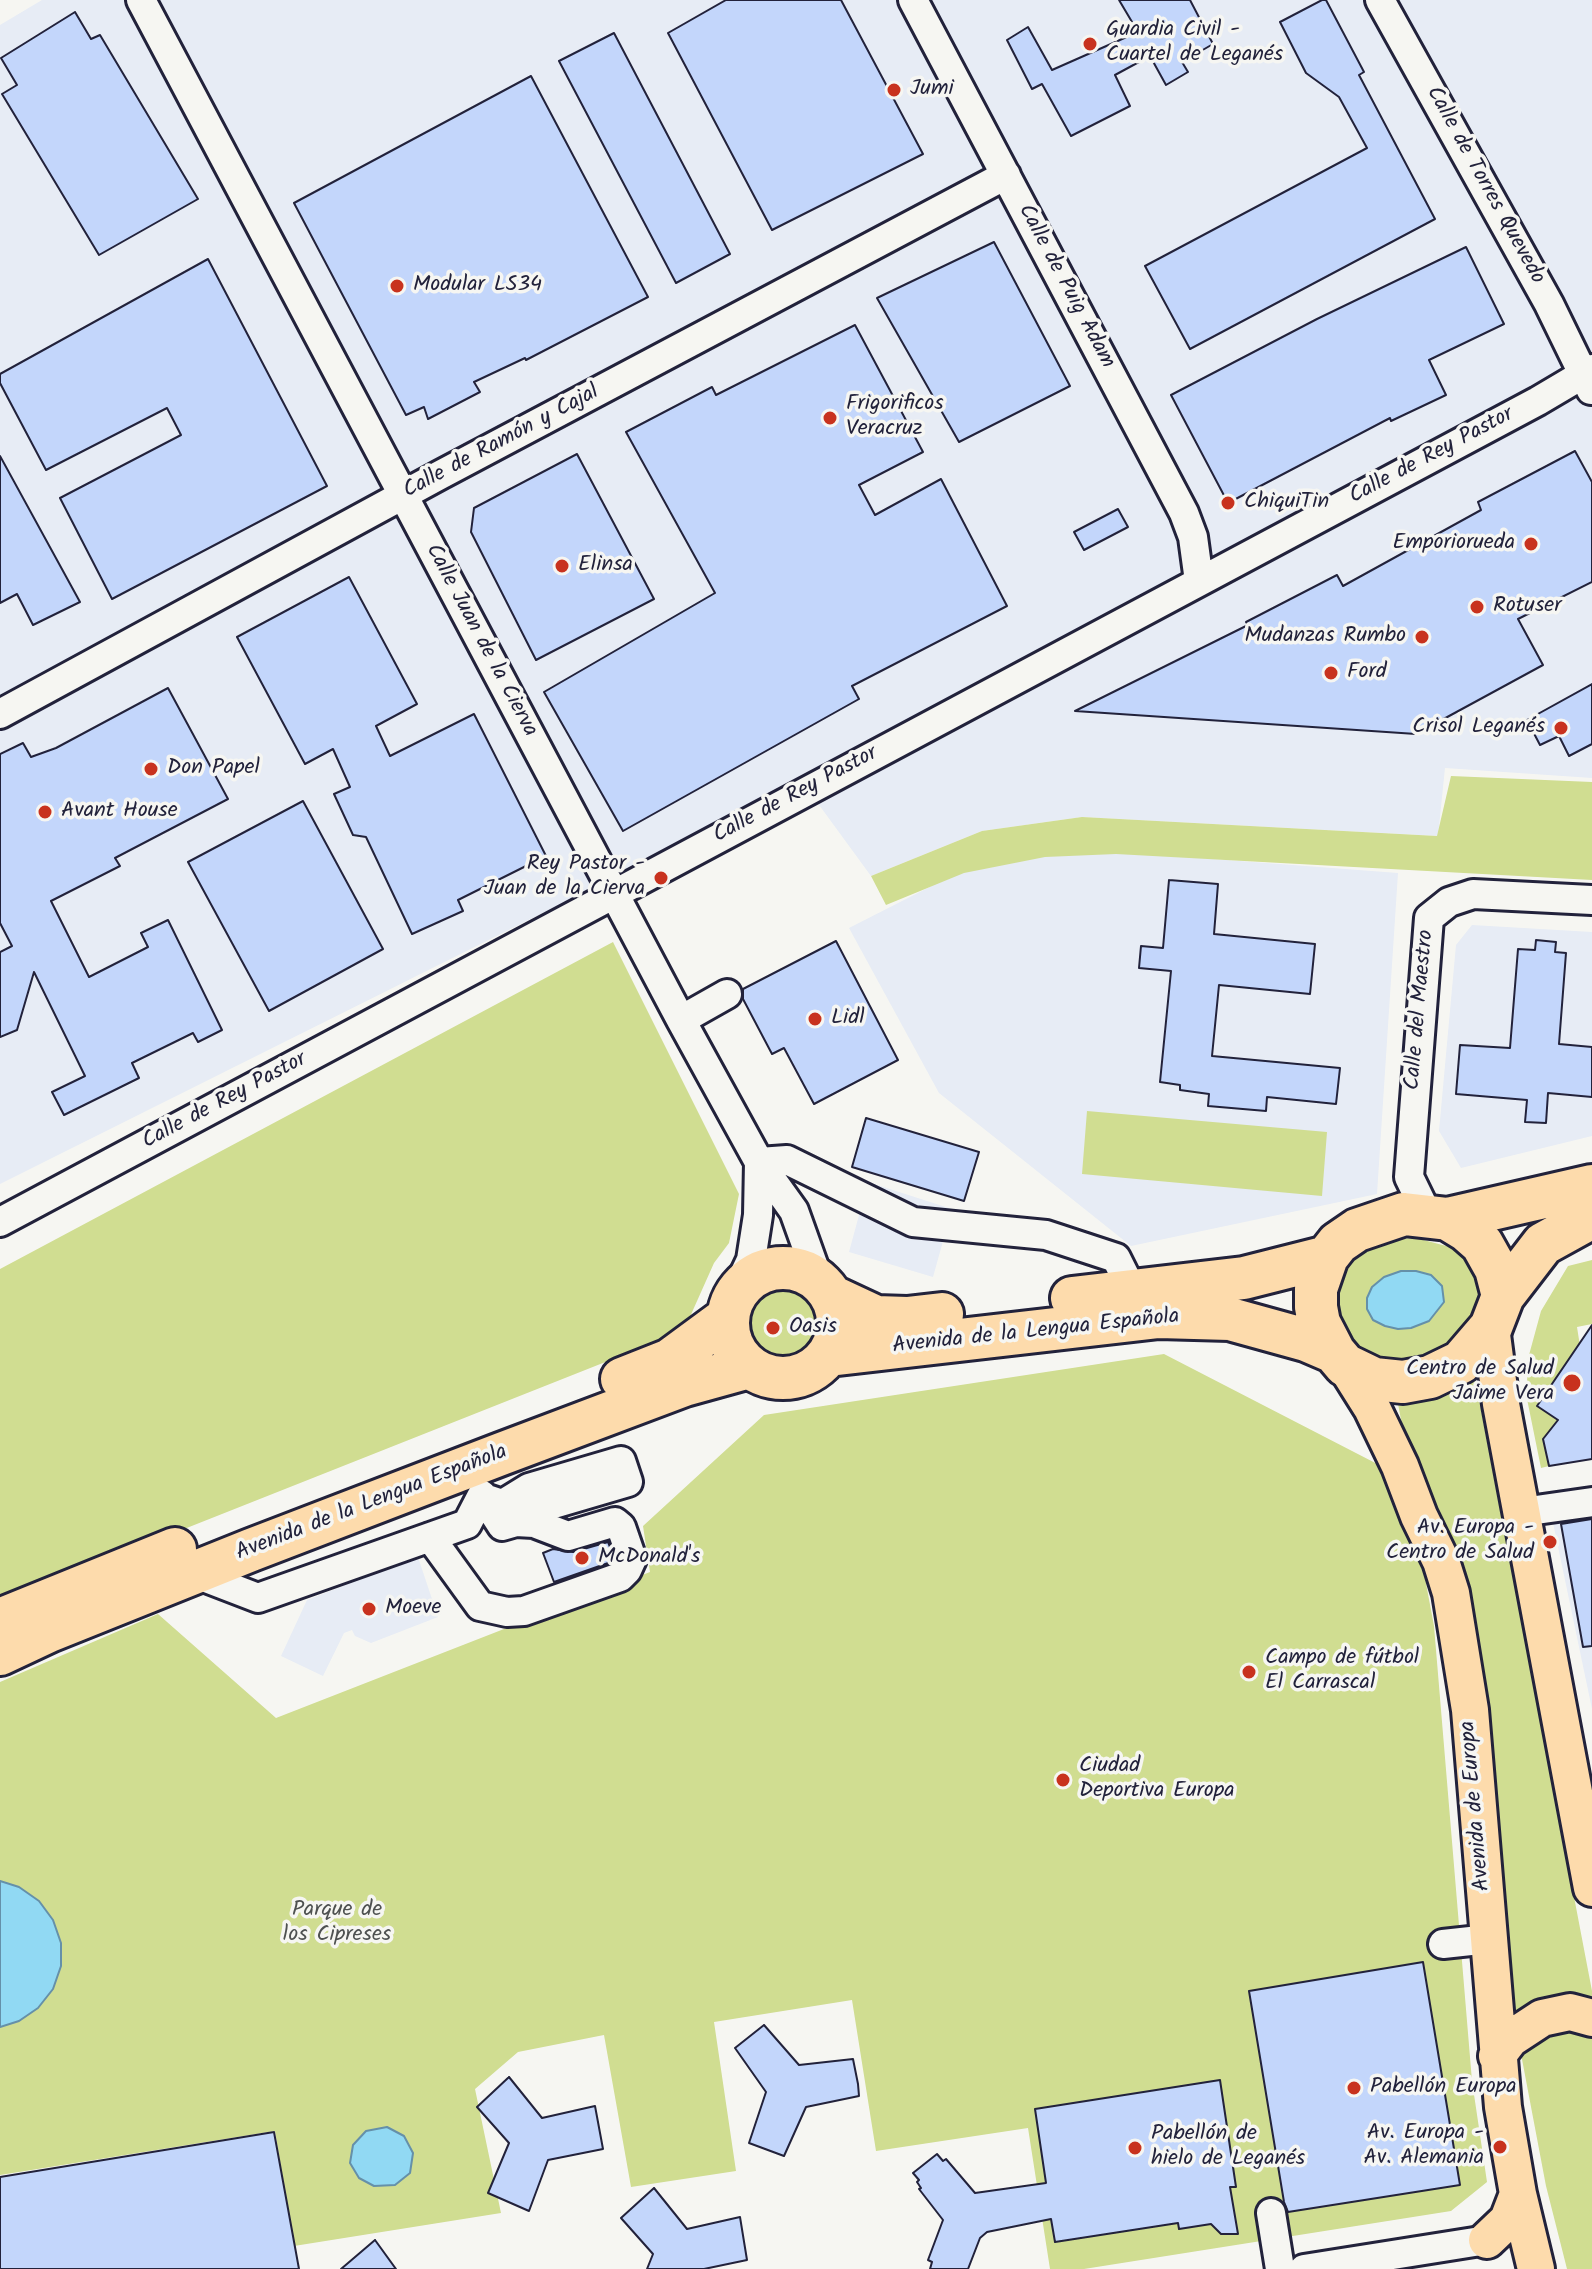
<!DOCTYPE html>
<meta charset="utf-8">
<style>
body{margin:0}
canvas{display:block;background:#f6f6f2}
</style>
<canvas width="1592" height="2269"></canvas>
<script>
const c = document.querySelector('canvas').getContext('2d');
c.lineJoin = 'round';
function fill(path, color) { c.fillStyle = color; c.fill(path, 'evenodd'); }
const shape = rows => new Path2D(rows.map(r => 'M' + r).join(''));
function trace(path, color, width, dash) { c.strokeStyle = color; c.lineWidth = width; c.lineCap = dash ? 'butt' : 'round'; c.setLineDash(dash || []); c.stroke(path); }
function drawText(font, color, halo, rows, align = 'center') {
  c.font = font + ' Kalam,sans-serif'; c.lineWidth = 7; c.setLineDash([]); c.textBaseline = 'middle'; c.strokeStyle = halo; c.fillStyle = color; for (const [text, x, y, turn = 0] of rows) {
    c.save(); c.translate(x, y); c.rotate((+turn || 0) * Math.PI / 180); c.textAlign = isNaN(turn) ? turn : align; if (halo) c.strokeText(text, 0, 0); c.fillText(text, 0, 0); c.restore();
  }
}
fill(shape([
 [42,0,1592,0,1592,778,1445,768,1438,836,1082,817,982,831,871,876,803,783,0,1184,0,25],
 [1134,853,1398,873,1377,1194,1131,1246,939,1093,849,928,963,870,1044,856],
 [1472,925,1592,932,1592,1136,1461,1168,1439,1131,1456,945],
 [868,1182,952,1209,933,1277,849,1252],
 [1592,1513,1592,1709,1552,1518],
 [418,1557,438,1617,371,1643,355,1636,352,1630,344,1633,323,1676,281,1656,307,1600]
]), '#e7ecf5');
fill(shape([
 [1451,776,1592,782,1592,880,1116,854,1045,857,964,873,886,905,871,876,982,831,1082,817,1437,836],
 [613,942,739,1194,729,1243,714,1263,689,1319,671,1336,0,1602,0,1269],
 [1087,1111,1327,1132,1322,1196,1082,1174],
 [1416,1238,1450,1247,1464,1258,1475,1273,1479,1291,1478,1308,1457,1341,1436,1353,1413,1361,1384,1360,1361,1353,1348,1342,1331,1298,1345,1267,1358,1255,1377,1246,1397,1239],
 [1592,1260,1592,1324,1577,1327,1582,1359,1572,1354,1537,1406,1558,1420,1543,1439,1549,1466,1541,1468,1526,1394,1529,1355,1541,1311,1568,1266],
 '739 1324a40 40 0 1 1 80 0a40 40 0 1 1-80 0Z',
 [1164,1354,1385,1468,1422,1562,1434,1626,1472,2081,1487,2182,1451,2211,1084,2269,1050,2269,1028,2128,876,2151,852,2000,714,2022,736,2171,631,2187,604,2035,518,2052,475,2089,501,2213,294,2246,275,2131,0,2175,0,1682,158,1614,276,1718,650,1572,643,1526,764,1415],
 [1474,1373,1592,1991,1592,2269,1567,2269,1546,2186,1395,1388]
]), '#d0dd91');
const water = shape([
 [1401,1271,1416,1271,1431,1275,1442,1286,1444,1302,1429,1321,1411,1328,1398,1329,1385,1326,1373,1320,1367,1309,1367,1298,1372,1287,1384,1277,1401,1271],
 [0,1881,19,1887,39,1901,53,1920,61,1943,61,1966,53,1989,38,2008,19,2021,0,2027,0,1881],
 [387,2127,404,2136,413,2153,410,2173,395,2185,374,2186,359,2178,350,2163,353,2145,366,2131,387,2127]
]);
fill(water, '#91d9f3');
trace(water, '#6590a9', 2);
const building = shape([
 [726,0,841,0,923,154,772,230,668,33,726,0],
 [1119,0,1190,0,1213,44,1182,62,1188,72,1166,85,1150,56,1115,75,1130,106,1071,136,1042,84,1032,89,1007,40,1028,27,1052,70,1138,32,1119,0],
 [1322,0,1326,0,1364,72,1359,75,1435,219,1190,349,1145,266,1367,148,1339,97,1306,73,1280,22,1322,0],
 [75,12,91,39,100,35,198,199,99,255,2,94,17,85,1,58,75,12],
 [614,33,730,254,676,283,559,61,614,33],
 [531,76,648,297,526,360,525,358,474,382,480,392,428,419,424,407,406,415,294,203,531,76],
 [994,242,1070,386,959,442,877,298,994,242],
 [1466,247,1504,324,1429,360,1446,395,1391,421,1390,418,1228,503,1171,395,1317,319,1466,247],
 [208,259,327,486,112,599,60,498,181,435,167,408,46,470,0,383,0,374,208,259],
 [855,325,923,452,859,485,875,515,941,479,1007,606,852,686,859,699,623,831,544,692,715,593,626,432,712,387,716,395,855,325],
 [1575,451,1592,482,1592,582,1518,619,1543,665,1416,734,1075,711,1248,625,1246,622,1337,575,1343,586,1481,510,1478,502,1575,451],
 [577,454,654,599,536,660,471,532,474,508,577,454],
 [0,456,80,602,33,625,17,594,0,603,0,456],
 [1118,509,1128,527,1084,550,1074,532,1118,509],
 [349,577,417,704,376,726,390,756,474,714,546,856,458,900,463,911,412,934,366,837,353,835,334,794,350,787,333,749,305,764,237,637,349,577],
 [1592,684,1592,744,1569,756,1559,736,1540,745,1527,720,1592,684],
 [168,688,228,799,115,858,120,866,51,901,89,977,148,947,141,933,168,920,222,1030,198,1042,193,1033,132,1063,139,1078,64,1115,52,1092,85,1076,34,972,17,1030,0,1037,0,952,12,946,0,923,0,754,23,743,31,757,56,748,168,688],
 [303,801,383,949,269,1011,188,862,303,801],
 [1169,880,1218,884,1214,934,1315,944,1310,994,1219,985,1212,1056,1340,1068,1336,1104,1267,1097,1266,1111,1208,1106,1209,1094,1180,1090,1180,1085,1160,1082,1171,971,1139,968,1141,946,1163,948,1169,880],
 [1536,940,1556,942,1555,952,1566,953,1559,1044,1592,1047,1592,1097,1548,1093,1546,1123,1525,1122,1527,1100,1456,1094,1460,1045,1510,1048,1518,949,1535,950,1536,940],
 [836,941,898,1060,814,1104,784,1048,772,1054,743,999,743,989,836,941],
 [866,1118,979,1152,964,1201,852,1167,866,1118],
 [1592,1325,1592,1459,1549,1466,1543,1439,1558,1420,1537,1406,1592,1325],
 [1592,1519,1592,1646,1583,1647,1561,1524,1592,1519],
 [608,1542,614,1558,611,1562,554,1582,543,1553,553,1549,573,1552,608,1542],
 [1423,1962,1460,2185,1288,2212,1284,2202,1249,1991,1423,1962],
 [764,2025,799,2065,853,2059,858,2084,859,2096,806,2107,784,2156,749,2143,766,2092,735,2048,764,2025],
 [509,2077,542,2118,595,2106,603,2149,548,2160,529,2211,488,2193,509,2143,477,2107,509,2077],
 [1220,2080,1236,2187,1230,2187,1238,2234,1221,2234,1211,2224,1179,2229,1178,2223,1055,2242,1051,2219,987,2232,980,2238,968,2269,930,2269,932,2262,928,2260,943,2220,919,2189,921,2188,917,2182,919,2180,913,2173,937,2154,943,2161,946,2159,975,2193,1046,2183,1035,2109,1220,2080],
 [274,2132,299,2269,0,2269,0,2177,274,2132],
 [654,2188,687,2229,740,2217,747,2260,704,2269,647,2269,653,2254,621,2218,654,2188],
 [375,2240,396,2269,341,2269,375,2240]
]);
fill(building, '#c3d6fb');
trace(building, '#22223b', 2);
const minor = shape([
 [141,0,681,1020,759,1162,794,1211,819,1281],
 [913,0,1184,513,1193,537,1199,581],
 [1380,0,1549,304,1591,390],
 [0,714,440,475,1006,175],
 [681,1020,727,994],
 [759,1162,787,1160,913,1222,1046,1235,1116,1258,1132,1290],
 [1428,1216,1409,1177,1429,918,1449,902,1473,894,1592,900],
 [0,1222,1538,401,1592,369],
 [734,1296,751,1260,758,1215,759,1162],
 [1522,1512,1592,1502],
 [430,1537,480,1606,507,1612,524,1611,620,1577,627,1570,632,1559,621,1527,615,1522,568,1536,534,1523,516,1522,502,1526,482,1495],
 [193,1573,258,1598,467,1524,481,1497,526,1512,628,1482,621,1461,529,1488,503,1504],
 [1443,1944,1489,1939],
 [1271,2213,1280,2269],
 [1304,2269,1487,2240]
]);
const major = shape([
 [1491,1327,1501,1404,1592,1888],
 [1345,1365,1372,1408,1400,1466,1419,1516,1441,1561,1451,1593,1470,1710,1503,2107,1518,2194,1536,2269],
 [1497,2056,1510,2039,1542,2018,1570,2012,1592,2018],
 [1487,2240,1508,2220,1518,2194]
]);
const highway = shape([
 [1404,1214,1448,1219,1466,1230,1482,1244,1496,1269,1503,1296,1491,1327,1461,1362,1430,1377,1403,1382,1374,1379,1345,1365,1334,1352,1319,1323,1316,1307,1316,1289,1327,1257,1338,1243,1357,1230,1404,1214],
 [1448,1219,1592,1186],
 '728 1323a55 55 0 1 1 110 0a55 55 0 1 1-110 0Z',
 [831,1296,876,1317,907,1318,942,1314],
 [1503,1296,1543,1244,1592,1217],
 [1072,1298,1244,1278,1327,1257],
 [829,1355,1159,1317,1230,1319,1306,1340,1334,1352],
 [622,1379,670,1360,727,1318],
 [0,1620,175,1549],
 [0,1654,49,1631,251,1550,501,1454,684,1385,749,1367]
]);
trace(minor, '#22223b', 34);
trace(major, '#22223b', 42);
trace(highway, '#22223b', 48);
trace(minor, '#f6f6f2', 28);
trace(major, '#fddbac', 36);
trace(highway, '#fddbac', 42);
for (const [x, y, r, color] of [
 [1090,44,8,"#c8321e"],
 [894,90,8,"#c8321e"],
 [397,286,8,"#c8321e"],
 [830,418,8,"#c8321e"],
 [1228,503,8,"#c8321e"],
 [1531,544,8,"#c8321e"],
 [562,566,8,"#c8321e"],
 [1477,607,8,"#c8321e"],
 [1422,637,8,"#c8321e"],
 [1331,673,8,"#c8321e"],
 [1561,728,8,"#c8321e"],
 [151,769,8,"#c8321e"],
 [45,812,8,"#c8321e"],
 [661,878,8,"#c8321e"],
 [815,1019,8,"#c8321e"],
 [773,1328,8,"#c8321e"],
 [1572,1383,10,"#c8321e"],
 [1550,1542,8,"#c8321e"],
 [582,1558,8,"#c8321e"],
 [369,1609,8,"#c8321e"],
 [1249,1672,8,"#c8321e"],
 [1063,1780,8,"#c8321e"],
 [1354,2088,8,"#c8321e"],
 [1500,2147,8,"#c8321e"],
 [1135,2148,8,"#c8321e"]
]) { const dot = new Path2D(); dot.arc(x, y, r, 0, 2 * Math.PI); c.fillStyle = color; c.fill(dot); trace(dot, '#f6f6f2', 3); }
drawText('22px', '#22223b', '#f6f6f2', [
 ["Guardia Civil -",1106,31],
 ["Cuartel de Leganés",1106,56],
 ["Jumi",910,90],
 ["Modular LS34",413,286],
 ["Frigorificos",846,405],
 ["Veracruz",846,430],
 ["ChiquiTin",1244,503],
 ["Emporiorueda",1515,544,"right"],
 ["Elinsa",578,566],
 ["Rotuser",1493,607],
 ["Mudanzas Rumbo",1406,637,"right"],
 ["Ford",1347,673],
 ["Crisol Leganés",1545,728,"right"],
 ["Don Papel",167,769],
 ["Avant House",61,812],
 ["Rey Pastor -",645,865,"right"],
 ["Juan de la Cierva",645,890,"right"],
 ["Lidl",831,1019],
 ["Oasis",789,1328],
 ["Centro de Salud",1554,1370,"right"],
 ["Jaime Vera",1554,1395,"right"],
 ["Av. Europa -",1534,1529,"right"],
 ["Centro de Salud",1534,1554,"right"],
 ["McDonald's",598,1558],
 ["Moeve",385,1609],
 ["Campo de fútbol",1265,1659],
 ["El Carrascal",1265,1684],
 ["Ciudad",1079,1767],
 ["Deportiva Europa",1079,1792],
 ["Pabellón Europa",1370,2088],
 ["Av. Europa -",1484,2134,"right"],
 ["Av. Alemania",1484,2159,"right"],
 ["Pabellón de",1151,2135],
 ["hielo de Leganés",1151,2160]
], 'left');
drawText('22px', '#22223b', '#f6f6f2', [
 ["Calle de Torres Quevedo",1484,186,61],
 ["Calle de Puig Adam",1065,287,62],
 ["Calle de Ramón y Cajal",502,443,-28],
 ["Calle de Rey Pastor",1432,457,-28],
 ["Calle Juan de la Cierva",480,641,62],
 ["Calle de Rey Pastor",796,796,-28],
 ["Calle del Maestro",1421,1010,-85],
 ["Calle de Rey Pastor",225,1102,-28],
 ["Avenida de la Lengua Española",1036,1333,-6],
 ["Avenida de la Lengua Española",372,1504,-21],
 ["Avenida de Europa",1477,1806,-95]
]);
drawText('22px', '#4e5150', '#f6f6f2', [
 ["Parque de",337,1911],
 ["los Cipreses",337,1936]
]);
</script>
